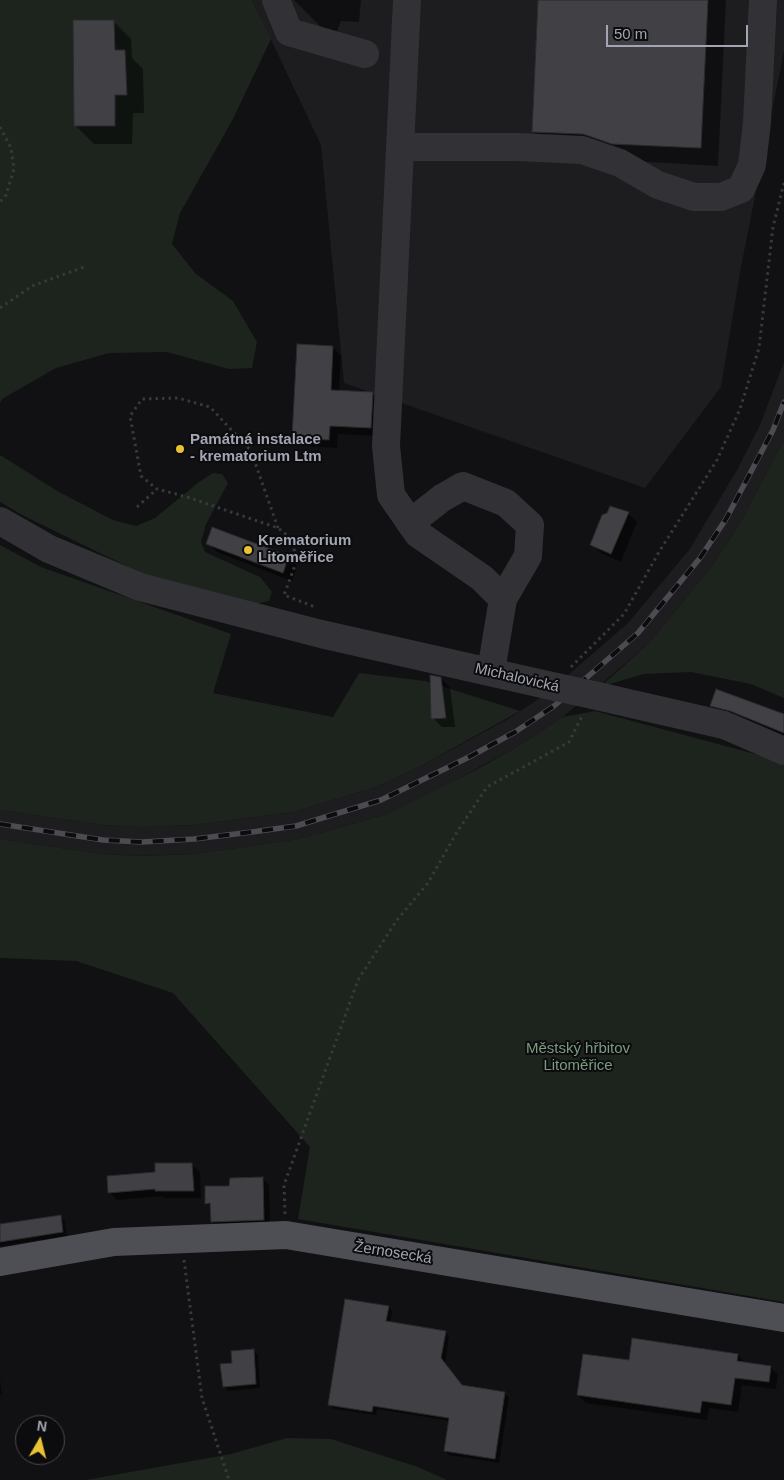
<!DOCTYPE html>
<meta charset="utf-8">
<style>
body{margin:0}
#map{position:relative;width:784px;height:1480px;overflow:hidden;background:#111012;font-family:Arial,sans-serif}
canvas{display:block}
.north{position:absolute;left:15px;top:1415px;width:50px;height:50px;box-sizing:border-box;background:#0c0b0d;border:1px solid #48494f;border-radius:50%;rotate:8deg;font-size:14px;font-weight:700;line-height:20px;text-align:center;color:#a2a5b2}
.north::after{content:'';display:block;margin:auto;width:18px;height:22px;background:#e8c232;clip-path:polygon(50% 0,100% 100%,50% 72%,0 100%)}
.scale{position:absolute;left:606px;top:25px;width:142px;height:22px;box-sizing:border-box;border:2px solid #a2a5b2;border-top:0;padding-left:6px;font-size:15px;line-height:18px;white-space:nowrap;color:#a2a5b2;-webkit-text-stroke:4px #0c0b0d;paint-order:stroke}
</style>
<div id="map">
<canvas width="784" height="1480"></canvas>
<div class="north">N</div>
<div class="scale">50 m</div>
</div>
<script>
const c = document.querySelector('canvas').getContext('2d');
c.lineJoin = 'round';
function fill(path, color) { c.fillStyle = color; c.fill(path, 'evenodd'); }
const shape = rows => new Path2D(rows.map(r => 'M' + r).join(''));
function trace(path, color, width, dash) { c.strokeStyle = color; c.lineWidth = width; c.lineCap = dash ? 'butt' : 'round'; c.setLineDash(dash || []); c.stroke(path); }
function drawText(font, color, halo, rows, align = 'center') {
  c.font = font + ' Arial,sans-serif'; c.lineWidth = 4; c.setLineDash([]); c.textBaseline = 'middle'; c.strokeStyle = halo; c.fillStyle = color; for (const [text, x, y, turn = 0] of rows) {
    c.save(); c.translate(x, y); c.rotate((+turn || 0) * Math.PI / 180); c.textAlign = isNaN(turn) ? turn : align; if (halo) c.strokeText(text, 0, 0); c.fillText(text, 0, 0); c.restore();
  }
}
fill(shape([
 [252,0,784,0,784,51,741,267,721,387,645,488,344,383,321,145],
 [784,362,784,440,738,527,712,566,649,643,563,717,522,744,432,793,387,814,299,839,195,854,142,856,101,854,0,839,0,810,104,825,142,827,193,825,293,812,376,787,419,767,508,719,546,694,628,623,689,550,737,470,760,425]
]), '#1d1c1f');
fill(shape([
 [0,0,252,0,271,39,232,121,180,213,172,244,196,274,233,301,257,342,252,368,229,369,167,352,109,353,56,368,2,399,0,403],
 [784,440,784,698,751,684,691,672,644,674,600,687,649,643,712,566,738,527],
 [0,455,59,492,113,520,136,526,155,518,199,482,213,473,222,474,228,483,206,524,201,542,205,552,260,577,272,592,269,601,255,604,151,578,24,516,0,502],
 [0,545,41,567,231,634,213,693,333,717,359,673,425,681,520,711,419,767,376,787,293,812,193,825,142,827,104,825,0,810],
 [595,711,770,758,784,765,784,1302,298,1219,310,1147,173,993,76,961,0,958,0,839,101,854,142,856,195,854,299,839,387,814,476,770,522,744,563,717],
 [287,1438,331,1439,418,1467,447,1480,86,1480,231,1454]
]), '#1d241e');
fill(shape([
 [294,0,361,0,359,22,341,21,334,39,332,38],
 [539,0,726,0,718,166,631,161,551,149,533,132],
 [113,21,131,39,132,58,143,69,144,113,133,113,132,144,94,144,76,126],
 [333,347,341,356,339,392,372,394,381,402,379,436,338,434,337,448,302,446,294,438],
 [628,513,637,522,621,562,601,553,592,544],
 [208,543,288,557,297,566,292,581,217,552],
 [440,678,450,687,455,727,442,727,433,718],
 [712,706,784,715,784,735,735,714,716,710],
 [192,1165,200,1172,201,1198,164,1198,162,1196,117,1200,109,1192,157,1173],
 [262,1178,269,1185,270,1227,219,1229,212,1222,212,1208,207,1203,230,1187],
 [60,1217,65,1221,67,1236,0,1246,0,1226],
 [388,1307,392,1311,390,1323,445,1332,449,1336,445,1363,463,1386,504,1393,509,1397,499,1463,449,1455,445,1451,450,1421,377,1409,376,1415,334,1409,330,1405],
 [253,1350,258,1355,260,1388,228,1391,224,1386,233,1364],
 [738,1355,745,1363,770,1367,778,1374,776,1389,742,1385,738,1412,709,1408,707,1420,586,1403,578,1395,630,1362],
 [0,1379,2,1395,0,1395]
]), '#0007');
const building = shape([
 [538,0,708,0,701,148,612,144,583,134,532,132,538,0],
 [73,20,114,20,115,50,125,50,127,95,115,95,115,126,74,126,73,20],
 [297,344,333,346,331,390,373,392,371,428,330,426,329,440,292,438,297,344],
 [610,506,629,512,611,554,590,545,602,515,607,513,610,506],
 [212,527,289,556,283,573,206,544,212,527],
 [430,675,441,677,446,718,431,719,430,675],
 [716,689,784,714,784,733,730,711,710,706,716,689],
 [155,1163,192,1163,194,1191,155,1191,155,1189,108,1193,107,1176,155,1172,155,1163],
 [263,1177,264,1220,211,1222,210,1203,205,1204,205,1186,229,1186,230,1178,263,1177],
 [61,1215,63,1232,0,1242,0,1224,61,1215],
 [345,1299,389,1306,386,1321,446,1331,441,1358,462,1385,505,1392,495,1459,444,1451,449,1418,373,1406,372,1412,328,1405,345,1299],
 [632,1338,738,1354,737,1361,771,1366,769,1382,735,1378,731,1405,702,1401,700,1413,577,1395,583,1354,629,1360,632,1338],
 [254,1349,256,1384,223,1387,220,1364,232,1363,231,1351,254,1349]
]);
fill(building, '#404045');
trace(building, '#2b2a2e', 1);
trace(shape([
 [0,127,11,148,14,169,6,195,0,202],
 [0,308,32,286,84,267],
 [137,507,157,489],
 [278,528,251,451,210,407,178,398,142,399,130,416,141,476,157,489,187,497,278,528,291,538,297,560,284,595,315,607],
 [571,667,624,614,659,552,717,460,740,409,759,348,773,227,784,183],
 [285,1214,284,1185,358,980,397,920,428,883,457,832,487,787,569,742,583,714],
 [184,1260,202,1398,229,1480]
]), '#38393d', 3, [2.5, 4]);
trace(shape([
 [276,0,289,32,365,54],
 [407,0,386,446,391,495,418,534,482,578,503,599,491,671],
 [401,147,518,147,582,150,620,163,658,185,694,197,721,197,741,189,752,165,757,122,763,0],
 [0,521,49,549,140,587,321,634,556,687],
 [410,523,442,498,463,486,506,503,530,525,528,556,503,599],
 [593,695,724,725,784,751]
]), '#323236', 28);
trace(shape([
 [0,1262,114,1242,286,1235,784,1318]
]), '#4e4e55', 28);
const rail = shape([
 [0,824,103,840,142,842,194,839,252,832,296,826,381,800,469,757,515,732,554,706,638,633,700,558,726,519,773,430,784,402]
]);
trace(rail, '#4b4b51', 5.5);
trace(rail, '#0c0b0d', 4, [11]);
trace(shape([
 [556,687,593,695]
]), '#323236', 28);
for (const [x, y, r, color] of [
 [180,449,5,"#e8c232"],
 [248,550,5,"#e8c232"]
]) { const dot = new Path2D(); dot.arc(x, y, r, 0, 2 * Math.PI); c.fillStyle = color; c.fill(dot); trace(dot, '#0c0b0d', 2); }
drawText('bold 15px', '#a2a5b2', '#0c0b0d', [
 ["Památná instalace",190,440],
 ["- krematorium Ltm",190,457],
 ["Krematorium",258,541],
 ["Litoměřice",258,558]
], 'left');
drawText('15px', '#a2a5b2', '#0c0b0d', [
 ["Michalovická",517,678,13],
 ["Žernosecká",393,1253,9]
]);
drawText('15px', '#7a9c81', '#0c0b0d', [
 ["Městský hřbitov",578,1049],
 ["Litoměřice",578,1066]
]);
</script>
